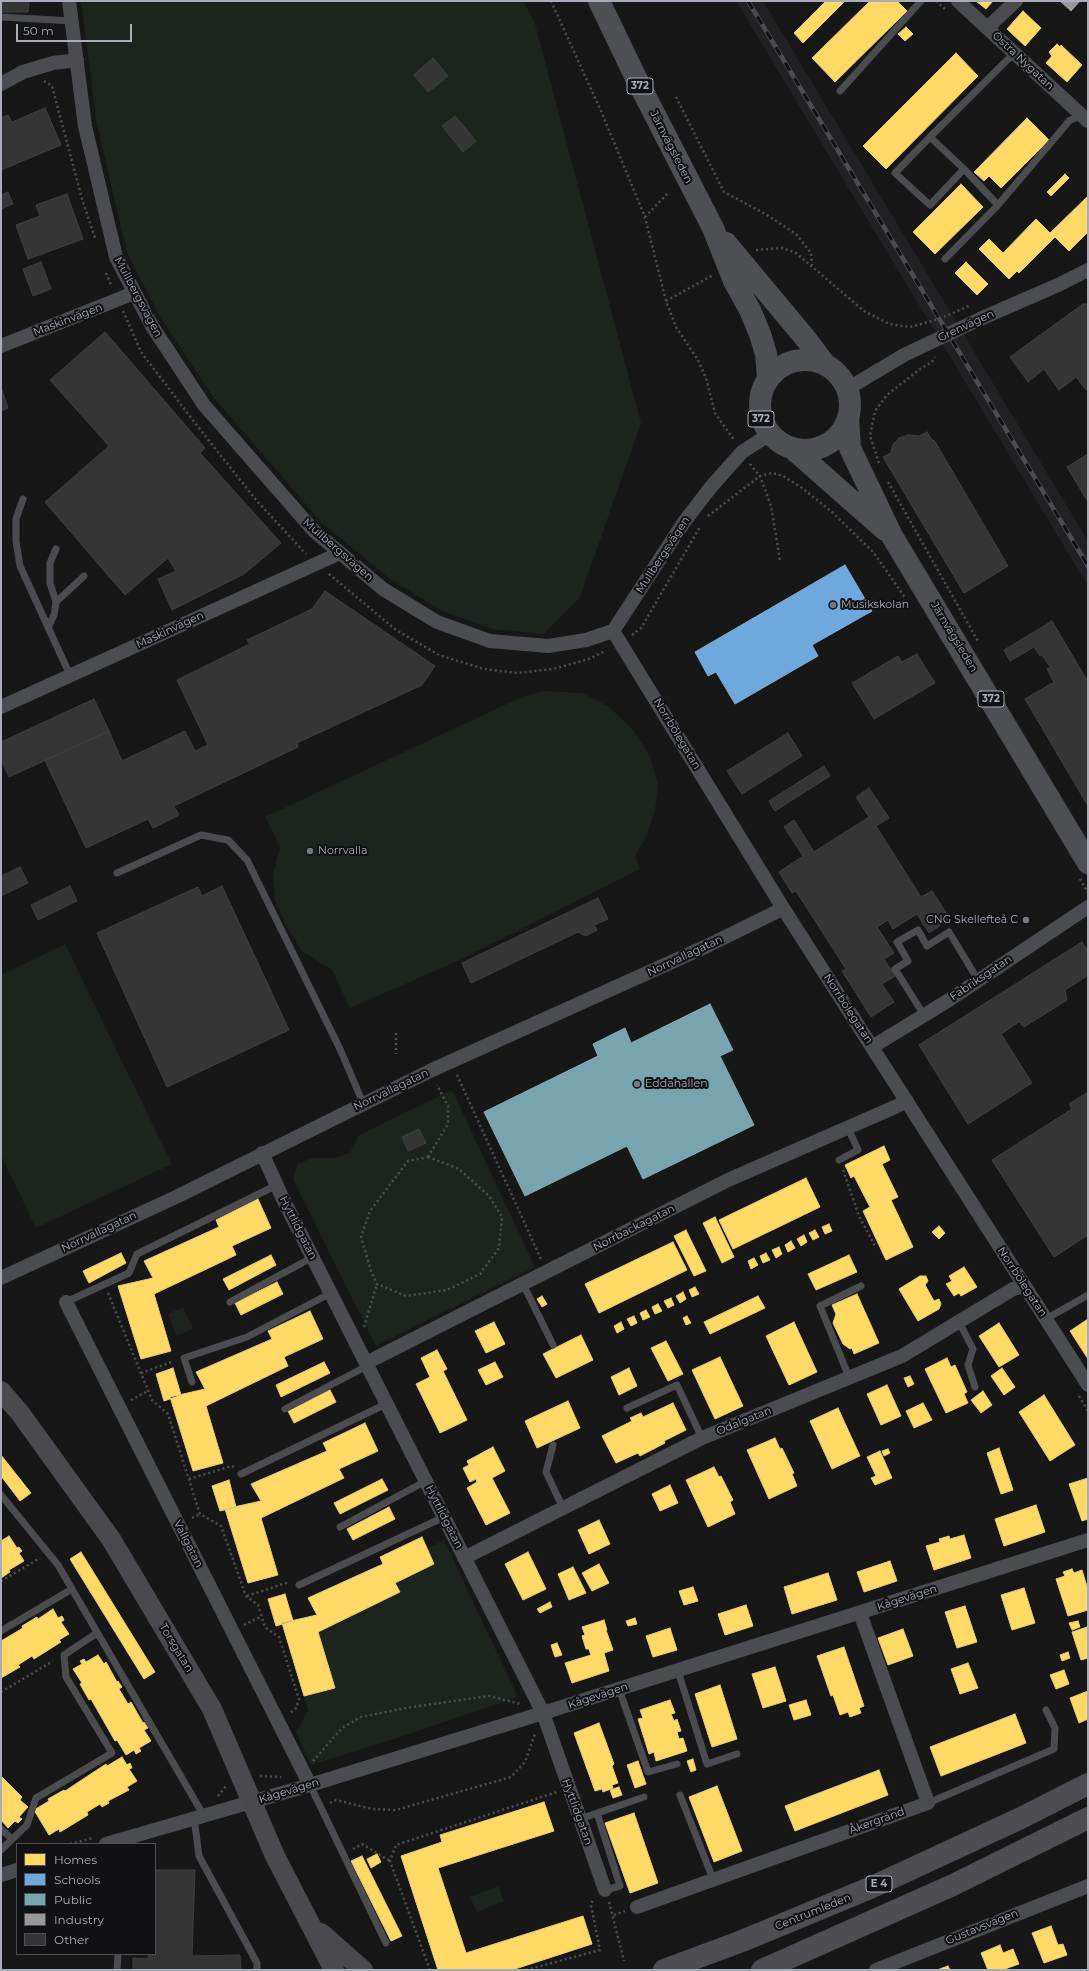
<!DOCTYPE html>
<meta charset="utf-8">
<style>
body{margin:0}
#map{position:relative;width:1089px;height:1971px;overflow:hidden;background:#171717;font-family:Montserrat,sans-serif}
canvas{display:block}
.frame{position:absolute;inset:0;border:2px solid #a8adb8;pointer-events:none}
.legend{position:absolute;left:16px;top:1843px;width:140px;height:112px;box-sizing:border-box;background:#111113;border:1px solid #4d4f55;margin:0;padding:5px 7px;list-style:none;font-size:12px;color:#a8adb8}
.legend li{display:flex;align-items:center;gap:8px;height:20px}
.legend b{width:20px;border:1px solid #4d4f55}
.scale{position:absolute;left:16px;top:24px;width:116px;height:18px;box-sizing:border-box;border:2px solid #a8adb8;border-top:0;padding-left:5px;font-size:12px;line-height:14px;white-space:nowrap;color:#a8adb8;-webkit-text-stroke:3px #111113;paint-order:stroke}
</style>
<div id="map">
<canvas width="1089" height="1971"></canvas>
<div class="frame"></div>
<ul class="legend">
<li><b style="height:11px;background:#ffd966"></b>Homes</li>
<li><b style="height:11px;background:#6fa8dc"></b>Schools</li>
<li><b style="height:11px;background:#76a5af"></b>Public</li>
<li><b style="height:11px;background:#999"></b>Industry</li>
<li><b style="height:11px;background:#353536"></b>Other</li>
</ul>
<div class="scale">50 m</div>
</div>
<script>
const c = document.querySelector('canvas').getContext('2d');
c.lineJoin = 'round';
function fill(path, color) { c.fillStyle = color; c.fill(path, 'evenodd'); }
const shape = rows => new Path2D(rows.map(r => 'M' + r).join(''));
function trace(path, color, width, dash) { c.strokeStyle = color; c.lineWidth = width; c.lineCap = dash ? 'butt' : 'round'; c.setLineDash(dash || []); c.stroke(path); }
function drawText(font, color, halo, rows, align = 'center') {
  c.font = font + ' Montserrat,sans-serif'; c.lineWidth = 4; c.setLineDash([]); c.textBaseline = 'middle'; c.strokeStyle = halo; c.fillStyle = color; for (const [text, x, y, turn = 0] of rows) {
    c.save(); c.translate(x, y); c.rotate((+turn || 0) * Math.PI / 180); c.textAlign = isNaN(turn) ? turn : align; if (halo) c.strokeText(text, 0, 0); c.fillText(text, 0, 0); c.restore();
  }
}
fill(shape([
 [736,1,763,1,996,388,1088,541,1088,586]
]), '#212123');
fill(shape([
 [81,1,524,1,535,24,641,423,580,597,544,634,492,629,442,611,390,579,322,523,214,398,162,320,127,253,97,124],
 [545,691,582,693,609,707,634,731,650,756,658,785,655,810,646,837,635,855,640,869,460,960,350,1008,332,970,302,951,287,928,275,900,273,875,280,847,265,817,524,696],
 [65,944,172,1164,36,1228,1,1155,1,975],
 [452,1090,535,1267,376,1346,293,1179,298,1164,312,1158,335,1158,350,1153,359,1135],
 [183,1307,193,1329,177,1336,168,1314],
 [444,1540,518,1697,394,1739,311,1765,296,1732,308,1711,304,1696,335,1688,318,1632,400,1592,395,1583,434,1565,427,1549],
 [498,1886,504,1901,477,1912,470,1897]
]), '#1d241e');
const homes = shape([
 [826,1,845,1,803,43,794,33,826,1],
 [870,1,897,1,907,11,835,82,812,58,870,1],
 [976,1,993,1,986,9,976,1],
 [1023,11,1041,28,1025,46,1007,29,1023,11],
 [906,27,913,34,905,41,898,34,906,27],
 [1057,44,1060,47,1061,45,1082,65,1067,82,1046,63,1052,56,1049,52,1057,44],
 [956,53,978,76,886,169,863,146,956,53],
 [1027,118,1049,140,1001,188,989,176,984,181,974,172,1027,118],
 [1065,174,1069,178,1051,196,1047,192,1065,174],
 [961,184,983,207,935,254,913,232,961,184],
 [1088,196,1088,232,1069,251,1055,237,1019,273,1017,271,1009,279,979,249,989,239,1003,253,1036,219,1050,233,1088,196],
 [966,262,988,284,977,295,955,273,966,262],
 [884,1146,890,1160,882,1164,898,1197,891,1200,913,1247,886,1260,863,1211,870,1207,854,1176,851,1178,845,1165,884,1146],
 [806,1178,820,1207,733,1249,719,1220,806,1178],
 [258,1199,271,1228,232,1246,236,1255,154,1294,171,1351,141,1359,118,1286,153,1278,144,1261,219,1227,216,1220,258,1199],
 [715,1217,734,1257,722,1263,703,1223,715,1217],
 [829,1224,832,1231,825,1234,822,1227,829,1224],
 [939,1226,945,1233,939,1239,932,1232,939,1226],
 [686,1230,706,1271,694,1276,674,1236,686,1230],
 [815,1230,819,1237,813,1240,809,1233,815,1230],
 [804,1235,807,1242,801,1246,797,1239,804,1235],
 [791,1241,795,1248,788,1252,785,1245,791,1241],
 [673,1242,687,1270,599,1313,585,1284,673,1242],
 [779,1247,782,1254,776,1258,772,1250,779,1247],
 [121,1253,126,1263,89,1283,83,1271,121,1253],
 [766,1253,770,1260,763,1263,760,1256,766,1253],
 [271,1255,276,1265,229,1290,223,1279,271,1255],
 [849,1255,857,1272,816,1290,808,1274,849,1255],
 [754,1258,758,1265,751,1269,748,1261,754,1258],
 [964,1267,977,1287,961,1296,959,1293,954,1296,946,1284,952,1281,949,1276,964,1267],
 [920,1276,926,1276,928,1281,925,1285,934,1301,939,1299,941,1304,939,1309,918,1321,899,1289,920,1276],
 [277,1282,283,1294,241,1315,235,1303,277,1282],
 [695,1287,699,1294,692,1297,689,1290,695,1287],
 [683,1292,686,1299,680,1303,676,1296,683,1292],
 [857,1294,879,1343,854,1354,852,1348,850,1349,843,1344,833,1323,836,1314,832,1305,857,1294],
 [542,1296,547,1304,542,1307,537,1299,542,1296],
 [758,1296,765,1308,710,1334,704,1322,758,1296],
 [671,1298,674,1305,668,1308,664,1301,671,1298],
 [658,1304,662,1311,655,1314,652,1307,658,1304],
 [646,1310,650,1317,643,1320,640,1313,646,1310],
 [310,1311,323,1339,284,1357,288,1366,206,1406,223,1463,193,1471,170,1397,205,1389,196,1372,272,1339,268,1331,310,1311],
 [634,1316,637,1323,631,1326,627,1319,634,1316],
 [687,1316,691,1323,686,1325,683,1318,687,1316],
 [1088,1319,1088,1359,1070,1331,1088,1319],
 [494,1322,505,1344,486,1353,475,1331,494,1322],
 [621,1322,624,1329,617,1333,614,1326,621,1322],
 [794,1322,817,1372,789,1385,766,1336,794,1322],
 [999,1323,1019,1355,999,1367,979,1336,999,1323],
 [581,1335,593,1360,556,1378,543,1354,581,1335],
 [666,1341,683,1374,668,1381,651,1348,666,1341],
 [437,1350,447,1369,443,1371,467,1420,440,1433,416,1384,430,1377,421,1358,437,1350],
 [720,1357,743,1406,715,1419,692,1370,720,1357],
 [947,1358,951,1367,955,1365,967,1392,964,1394,968,1403,946,1413,925,1369,947,1358],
 [324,1362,330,1373,281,1397,276,1385,324,1362],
 [495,1362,503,1377,486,1385,478,1370,495,1362],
 [173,1368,181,1395,164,1401,156,1374,173,1368],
 [629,1368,637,1386,619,1395,611,1377,629,1368],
 [1002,1368,1015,1387,1004,1395,991,1376,1002,1368],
 [910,1376,914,1384,908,1387,904,1378,910,1376],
 [887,1385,901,1416,881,1425,867,1394,887,1385],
 [330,1390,336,1402,294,1423,288,1411,330,1390],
 [983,1391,992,1405,981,1413,971,1400,983,1391],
 [1044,1395,1075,1445,1050,1461,1019,1412,1044,1395],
 [568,1401,580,1428,537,1448,525,1421,568,1401],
 [673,1403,686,1430,664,1441,665,1443,640,1456,638,1453,616,1463,602,1436,632,1421,630,1418,641,1413,643,1417,673,1403],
 [923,1403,932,1420,914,1428,906,1411,923,1403],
 [838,1408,860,1456,832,1469,810,1421,838,1408],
 [365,1423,378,1451,339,1469,344,1478,261,1518,278,1575,248,1583,225,1509,261,1501,251,1484,327,1451,323,1443,365,1423],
 [775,1438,780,1449,782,1448,794,1473,792,1474,797,1486,769,1499,747,1450,775,1438],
 [493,1447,505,1471,492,1478,510,1513,486,1525,467,1488,477,1482,476,1479,470,1482,463,1468,469,1465,467,1461,493,1447],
 [999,1448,1013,1490,1001,1494,987,1453,999,1448],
 [888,1449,890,1453,884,1456,882,1451,888,1449],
 [880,1451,892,1478,875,1485,871,1478,876,1476,867,1457,880,1451],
 [1,1455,31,1493,20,1501,1,1476,1,1455],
 [714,1467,719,1477,721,1476,733,1500,730,1502,735,1514,708,1527,686,1480,714,1467],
 [1088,1478,1088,1519,1082,1521,1069,1484,1088,1478],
 [382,1479,388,1490,340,1514,334,1503,382,1479],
 [229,1480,236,1507,220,1511,212,1486,229,1480],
 [670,1485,678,1503,660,1511,652,1494,670,1485],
 [1036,1505,1045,1532,1004,1546,995,1519,1036,1505],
 [389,1507,395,1519,353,1540,347,1529,389,1507],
 [599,1520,610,1544,589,1554,578,1530,599,1520],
 [964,1535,971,1558,934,1570,926,1546,940,1542,939,1539,949,1536,950,1539,964,1535],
 [9,1536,17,1548,19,1547,22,1551,19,1553,24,1561,9,1570,10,1572,1,1578,1,1541,9,1536],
 [422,1537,434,1564,395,1583,400,1592,318,1632,335,1688,304,1696,282,1623,317,1615,308,1598,383,1564,380,1557,422,1537],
 [81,1552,155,1672,144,1679,70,1559,81,1552],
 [528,1552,546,1589,523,1600,505,1564,528,1552],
 [890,1561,897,1581,864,1592,857,1572,890,1561],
 [599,1564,609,1583,592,1591,582,1573,599,1564],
 [573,1567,586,1593,569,1600,558,1574,573,1567],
 [1072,1569,1074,1573,1082,1570,1088,1590,1088,1610,1068,1616,1056,1579,1065,1576,1063,1572,1072,1569],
 [828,1573,837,1600,792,1614,784,1587,828,1573],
 [693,1587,698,1601,684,1605,679,1591,693,1587],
 [1024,1588,1035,1623,1012,1630,1001,1595,1024,1588],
 [285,1594,293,1621,276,1626,268,1599,285,1594],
 [550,1602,552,1607,540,1613,537,1609,550,1602],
 [746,1605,753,1626,725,1635,718,1614,746,1605],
 [965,1606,977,1642,957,1648,945,1612,965,1606],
 [53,1609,58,1618,62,1616,64,1620,61,1622,69,1634,59,1640,61,1642,34,1659,32,1656,18,1665,20,1667,1,1678,1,1641,23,1628,22,1626,37,1617,38,1619,53,1609],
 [635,1618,637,1624,628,1626,626,1621,635,1618],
 [604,1620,607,1630,606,1630,613,1650,604,1653,609,1671,572,1683,565,1663,591,1655,589,1649,586,1649,582,1636,585,1635,582,1627,604,1620],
 [1078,1621,1080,1627,1072,1630,1069,1623,1078,1621],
 [1087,1627,1088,1658,1081,1660,1072,1632,1087,1627],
 [670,1628,677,1650,653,1657,646,1636,670,1628],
 [903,1629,913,1656,888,1665,878,1638,903,1629],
 [557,1643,562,1655,555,1657,551,1645,557,1643],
 [844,1647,864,1706,859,1708,861,1713,850,1717,848,1712,840,1715,833,1695,831,1696,817,1656,844,1647],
 [1068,1652,1070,1658,1062,1661,1060,1655,1068,1652],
 [98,1655,104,1664,106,1662,117,1682,118,1681,122,1687,119,1689,128,1704,131,1702,143,1723,144,1722,148,1728,144,1730,151,1741,139,1748,141,1751,136,1754,134,1750,126,1755,117,1740,115,1741,91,1699,89,1700,80,1684,82,1683,73,1669,82,1664,80,1661,84,1659,86,1662,98,1655],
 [968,1663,978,1688,960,1694,951,1669,968,1663],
 [775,1667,786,1701,763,1708,752,1674,775,1667],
 [1064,1670,1069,1684,1056,1689,1050,1675,1064,1670],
 [720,1685,737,1739,712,1747,695,1694,720,1685],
 [1088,1691,1088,1719,1079,1723,1070,1698,1088,1691],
 [670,1700,675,1713,671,1714,674,1721,677,1719,681,1731,677,1732,679,1739,683,1738,687,1751,656,1761,654,1752,649,1754,638,1719,643,1718,640,1710,670,1700],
 [806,1700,811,1715,794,1720,789,1705,806,1700],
 [1015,1714,1026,1743,941,1776,930,1747,1015,1714],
 [599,1723,614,1764,612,1766,618,1783,612,1785,613,1788,603,1792,602,1789,595,1791,574,1733,599,1723],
 [122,1757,127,1765,130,1763,132,1768,129,1769,137,1781,127,1787,129,1790,108,1801,109,1803,102,1807,100,1804,87,1812,88,1815,60,1832,59,1829,49,1835,34,1810,49,1801,48,1799,64,1790,65,1791,106,1764,107,1766,122,1757],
 [693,1759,696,1770,691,1772,687,1761,693,1759],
 [638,1761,646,1784,635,1788,627,1765,638,1761],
 [879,1770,888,1795,795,1831,785,1806,879,1770],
 [1,1776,22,1797,20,1800,28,1807,19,1817,22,1819,18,1823,15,1821,8,1828,1,1820,1,1776],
 [717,1786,742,1851,714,1862,689,1797,717,1786],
 [619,1787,622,1795,613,1798,610,1790,619,1787],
 [544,1802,554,1831,438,1868,466,1953,583,1916,592,1944,512,1970,438,1970,401,1856,442,1842,440,1835,544,1802],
 [634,1813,658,1883,630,1893,605,1823,634,1813],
 [377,1854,381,1862,371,1868,367,1859,377,1854],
 [362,1856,402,1936,391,1941,351,1861,362,1856],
 [1051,1926,1058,1945,1063,1944,1067,1955,1044,1963,1032,1933,1051,1926],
 [1000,1945,1003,1953,1013,1949,1019,1964,1002,1970,988,1970,981,1953,1000,1945],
 [948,1966,950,1970,937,1970,948,1966]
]);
fill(homes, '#ffd966');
trace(homes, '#e5cc7f', 1);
const schools = shape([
 [845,565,872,611,812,645,818,656,735,704,716,672,708,676,695,652,845,565]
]);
fill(schools, '#6fa8dc');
trace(schools, '#80aad1', 1);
const public = shape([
 [710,1004,733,1050,720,1056,754,1125,643,1179,627,1146,525,1196,484,1112,598,1056,593,1044,625,1028,631,1043,710,1004]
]);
fill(public, '#76a5af');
trace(public, '#85a7b2', 1);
const industry = shape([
 [1060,1,1080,1,1071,11,1060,1]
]);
fill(industry, '#999');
trace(industry, '#9e9fa2', 1);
const building = shape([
 [1,1,29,1,28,12,1,12,1,1],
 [433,58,448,76,428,92,414,75,433,58],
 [45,108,61,145,1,170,1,118,8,115,12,122,45,108],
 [455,116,476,141,463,152,442,126,455,116],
 [8,192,13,204,1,209,1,195,8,192],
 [67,194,83,239,28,259,16,225,40,216,36,205,67,194],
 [41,262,51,289,33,296,23,269,41,262],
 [1083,304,1088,304,1088,389,1086,390,1076,377,1059,390,1044,369,1028,382,1010,357,1083,304],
 [105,332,205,448,200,453,281,543,244,574,172,610,158,579,176,571,168,558,125,595,45,502,109,446,50,380,105,332],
 [1,387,8,408,1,411,1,387],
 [927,432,933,441,934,440,1008,566,964,593,883,457,891,453,893,444,899,438,908,435,919,436,927,432],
 [1088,454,1088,502,1067,467,1088,454],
 [325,591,435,666,422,685,297,743,298,747,174,806,179,815,153,828,148,819,86,848,45,760,109,731,122,761,185,731,195,751,208,745,177,680,250,644,247,640,312,609,325,591],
 [1052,621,1088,682,1088,806,1025,699,1054,682,1047,669,1050,667,1042,655,1040,656,1034,647,1010,661,1004,650,1052,621],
 [917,654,935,683,874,719,852,683,898,656,902,662,917,654],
 [94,699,109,731,9,777,1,759,1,742,94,699],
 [788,733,802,756,742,794,727,771,788,733],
 [824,766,830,776,775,811,769,801,824,766],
 [869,788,889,818,876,826,921,897,932,891,950,919,929,933,917,914,893,929,888,920,877,927,894,953,884,959,895,976,882,984,894,1002,871,1017,842,971,846,969,796,891,792,893,779,872,803,856,784,827,794,820,814,852,869,817,856,797,869,788],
 [20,867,28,883,1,896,1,876,20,867],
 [70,886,77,901,38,920,31,905,70,886],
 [222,886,289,1030,167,1087,97,933,198,887,202,896,222,886],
 [598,898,608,919,594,925,597,930,586,936,578,932,471,983,462,963,598,898],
 [1082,942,1088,951,1088,978,1087,976,1065,990,1067,1000,1024,1027,1019,1022,1001,1034,1032,1083,968,1124,919,1045,1082,942],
 [1088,1092,1088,1235,1054,1257,992,1160,1072,1109,1069,1104,1088,1092],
 [419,1129,426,1143,408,1151,402,1137,419,1129],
 [155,1870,195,1870,192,1956,240,1955,241,1970,133,1970,133,1958,148,1959,149,1954,155,1954,155,1870]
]);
fill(building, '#353536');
trace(building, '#3f4043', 1);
trace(shape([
 [551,1,601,111,645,217,666,301,676,327,698,360,706,378,715,413,734,440],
 [936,1,946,10],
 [44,81,52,86,82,199,95,238],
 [676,97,724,192,767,215,796,234,811,253,812,265],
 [645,217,668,193],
 [756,250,782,248,796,253,864,311,889,324,910,327,939,319,971,305],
 [106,273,112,287],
 [666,301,713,275],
 [123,311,141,352,192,419,256,500,306,554],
 [879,463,870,436,875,411,887,395,920,369,932,362,935,357],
 [750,464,760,476,772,473,783,476,802,488,832,512,874,553,906,599],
 [888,482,979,643],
 [708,516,760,476,771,506,780,560],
 [329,574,396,630,439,655,484,669,517,673,553,669,589,659,605,651],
 [632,635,641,628,700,527],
 [1080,879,1088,893],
 [396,1033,396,1054],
 [457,1075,541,1259],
 [428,1157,459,1169,489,1196,502,1217,499,1248,480,1274,447,1290,406,1296,377,1284,371,1271,361,1237,370,1211,408,1161,428,1157],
 [428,1157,448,1124,448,1106,437,1085],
 [843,1170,859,1216,875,1246],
 [108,1293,152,1400,168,1414,200,1514,221,1526,246,1596,258,1605,265,1627,279,1637,299,1699,296,1708,290,1713],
 [364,1327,377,1284],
 [141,1373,174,1361],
 [1079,1396,1088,1411],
 [131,1400,148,1391],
 [189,1479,232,1466,234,1467],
 [192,1518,200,1514],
 [1,1581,40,1558],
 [247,1596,289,1582],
 [244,1625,262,1616],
 [1,1692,53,1661],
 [313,1761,342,1728,361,1717,405,1708,489,1696,520,1704],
 [260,1776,281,1777],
 [218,1796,226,1786],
 [330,1803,336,1800,372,1809,396,1810,511,1777,525,1762,535,1734],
 [70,1844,93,1838],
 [353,1849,362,1844,390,1861],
 [609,1902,624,1961],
 [614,1915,625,1911],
 [430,1970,390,1861,396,1845,557,1792],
 [526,1970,600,1950,591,1905,593,1899]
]), '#4d4e52', 2.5, [2, 3]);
trace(shape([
 [1,17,72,21],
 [840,91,921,1],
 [930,137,964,169,930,205,895,173,930,137,1004,63,1015,53],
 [964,169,998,205],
 [945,259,998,205,1070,120,1083,116],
 [23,499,16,519,16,541,20,566,70,675],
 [56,602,50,583,50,563,56,549],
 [48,628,54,615,56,602,84,576],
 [117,873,201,835,228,840,247,860,340,1049,363,1103],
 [924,1015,895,969,908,961,897,942,918,930,927,946,949,932,978,980],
 [839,1160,858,1150,848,1128],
 [523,1284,553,1345],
 [66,1302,129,1273,137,1254,277,1185],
 [230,1302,313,1257],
 [1046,1319,1088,1295],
 [959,1322,973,1349,968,1365,975,1387],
 [849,1377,820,1306,861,1286],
 [192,1382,184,1358,247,1337,331,1293],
 [627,1408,677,1385,702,1438],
 [285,1409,367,1366],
 [553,1445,546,1472,563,1508],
 [241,1474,386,1404],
 [1,1495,58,1565,204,1816],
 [340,1527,426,1481],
 [299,1585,444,1517],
 [1,1631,72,1589],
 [678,1671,707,1764,737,1754],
 [619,1689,648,1772,677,1764],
 [310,1785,386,1943],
 [680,1795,713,1879],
 [928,1803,1054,1749,1055,1728,1046,1710],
 [597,1813,620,1886,605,1890],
 [194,1818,199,1856,257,1963,257,1970],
 [580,1819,644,1797],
 [1,1829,12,1839],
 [1,1850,27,1825,36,1798,112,1753,66,1677,64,1655,97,1633],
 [117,1970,118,1954]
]), '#4b4c50', 7);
trace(shape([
 [69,1,85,126,116,257,152,326,204,405,314,531,383,589,437,622,490,641,548,646,586,640,613,631,684,522,711,487,742,452,770,434],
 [958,1,1088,121],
 [987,28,1016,1],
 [1,84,23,72,53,63,77,60],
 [1,346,134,293],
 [847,389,904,355,980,319,1058,285,1088,270],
 [613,631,783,908,1088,1385],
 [1,707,340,553],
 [872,1047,949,1000,1088,907],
 [262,1153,282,1197,543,1713,605,1890],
 [1,1278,176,1197,432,1070,707,946,772,914,783,908],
 [66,1302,310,1785],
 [366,1363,728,1180,895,1107,907,1101],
 [464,1558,702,1438,902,1356,1013,1289,1024,1286],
 [106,1844,310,1785,543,1713,1088,1540],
 [1,1875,17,1870],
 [637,1907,928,1803,860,1613],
 [876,1970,1088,1886]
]), '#4b4c50', 14);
trace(shape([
 [1,1391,20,1413,111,1539,212,1709,275,1856,334,1970],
 [321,1933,363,1970]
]), '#4a4a4e', 20);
trace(shape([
 [599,1,637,80,713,228,734,281,750,310,760,334,766,354,768,377],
 [726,243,806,339,824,363],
 '760 405a45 45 0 1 1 90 0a45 45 0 1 1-90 0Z',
 [848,417,850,448,892,536,1088,863],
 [793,449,885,530]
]), '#4d4f52', 22);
trace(shape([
 [664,1970,742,1941,870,1888,1021,1818,1088,1784],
 [762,1970,953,1885,1088,1818]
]), '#4e4e52', 22);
const rail = shape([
 [748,1,1088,566]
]);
trace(rail, '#4b4c4f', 4.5);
trace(rail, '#111113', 3, [9]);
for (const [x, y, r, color] of [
 [833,605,4,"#757880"],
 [310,851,4,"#757880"],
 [1026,920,4,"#757880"],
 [637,1084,4,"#757880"]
]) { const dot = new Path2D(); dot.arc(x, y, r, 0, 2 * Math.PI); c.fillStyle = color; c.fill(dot); trace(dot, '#111113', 1.5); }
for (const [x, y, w] of [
 [640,86,26],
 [761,419,26],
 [991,699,26],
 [879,1884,26]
]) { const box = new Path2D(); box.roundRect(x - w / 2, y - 8, w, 16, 3); c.fillStyle = '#111113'; c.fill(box); trace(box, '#a8adb8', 1); }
drawText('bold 10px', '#a8adb8', null, [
 ["372",640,86],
 ["372",761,419],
 ["372",991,699],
 ["E 4",879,1884]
]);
drawText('11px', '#a8adb8', '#111113', [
 ["Östra Nygatan",1023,61,43],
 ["Järnvägsleden",671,147,63],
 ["Mullbergsvägen",138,297,62],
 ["Maskinvägen",68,320,-21],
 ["Grenvägen",966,326,-25],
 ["Mullbergsvägen",338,550,41],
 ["Mullbergsvägen",663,555,-57],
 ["Maskinvägen",170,630,-25],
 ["Järnvägsleden",954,637,59],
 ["Norrbölegatan",677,734,59],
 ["Norrvallagatan",685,956,-25],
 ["Fabriksgatan",981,978,-34],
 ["Norrbölegatan",848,1009,57],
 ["Norrvallagatan",391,1090,-26],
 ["Hyttlidgatan",298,1228,63],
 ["Norrbackagatan",634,1228,-27],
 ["Norrvallagatan",99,1232,-25],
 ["Norrbölegatan",1022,1282,57],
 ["Odalgatan",744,1421,-22],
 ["Hyttlidgatan",444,1517,63],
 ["Vallgatan",188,1544,63],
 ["Kågevägen",907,1598,-18],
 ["Torsgatan",176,1648,59],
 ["Kågevägen",598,1696,-18],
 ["Kågevägen",289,1791,-17],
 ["Hyttlidgatan",577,1812,70],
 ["Åkergränd",877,1821,-20],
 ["Centrumleden",813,1912,-22],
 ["Gustavsvägen",982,1927,-22]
]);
drawText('11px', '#a8adb8', '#111113', [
 ["Musikskolan",841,605],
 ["Norrvalla",318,851],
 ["CNG Skellefteå C",1018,920,"right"],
 ["Eddahallen",645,1084]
], 'left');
</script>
